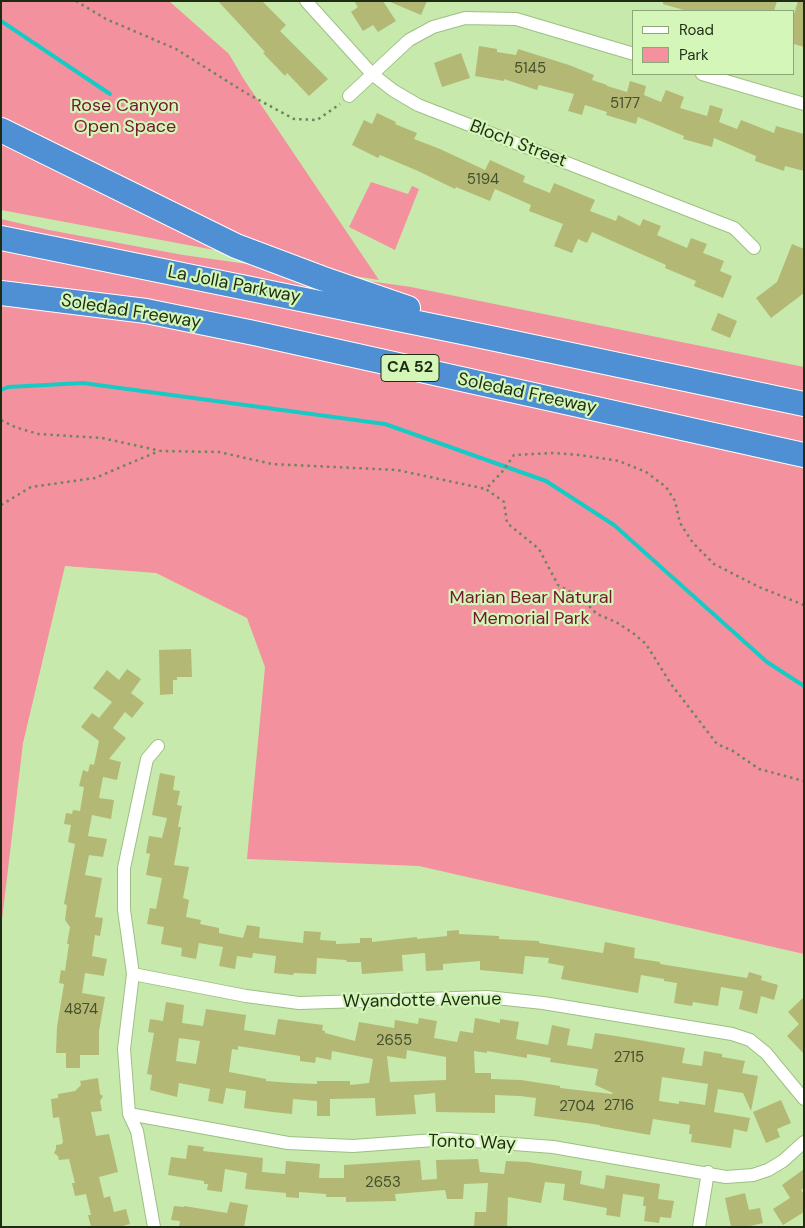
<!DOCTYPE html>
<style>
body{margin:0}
#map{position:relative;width:805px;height:1228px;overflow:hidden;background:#c7e9ac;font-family:"DM Sans",sans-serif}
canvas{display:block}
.frame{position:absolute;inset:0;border:2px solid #1f2c14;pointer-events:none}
.legend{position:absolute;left:632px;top:10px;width:162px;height:65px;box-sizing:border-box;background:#d4f7b9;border:1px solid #8ca677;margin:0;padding:6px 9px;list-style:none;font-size:15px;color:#1f2c14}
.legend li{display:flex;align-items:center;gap:10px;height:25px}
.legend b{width:25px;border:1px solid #8ca677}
</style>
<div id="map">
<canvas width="805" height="1228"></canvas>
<div class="frame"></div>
<ul class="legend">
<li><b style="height:6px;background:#fff"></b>Road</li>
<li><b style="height:14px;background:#f4919e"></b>Park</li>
</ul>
</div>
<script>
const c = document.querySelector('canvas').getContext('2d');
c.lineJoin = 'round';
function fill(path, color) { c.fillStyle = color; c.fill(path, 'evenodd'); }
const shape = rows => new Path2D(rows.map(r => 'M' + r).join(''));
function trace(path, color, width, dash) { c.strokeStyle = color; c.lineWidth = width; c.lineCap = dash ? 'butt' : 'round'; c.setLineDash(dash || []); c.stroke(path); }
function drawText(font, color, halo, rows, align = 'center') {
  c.font = font + ' "DM Sans",sans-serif'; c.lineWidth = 4.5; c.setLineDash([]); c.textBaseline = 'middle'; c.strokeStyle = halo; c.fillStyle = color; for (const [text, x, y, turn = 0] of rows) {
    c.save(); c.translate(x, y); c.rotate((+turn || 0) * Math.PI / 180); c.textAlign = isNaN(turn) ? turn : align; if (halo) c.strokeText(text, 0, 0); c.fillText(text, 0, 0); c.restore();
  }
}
fill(shape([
 [1,1,169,1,229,54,243,78,379,280,348,275,1,210],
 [371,182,408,194,412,186,419,189,395,250,349,227],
 [1,219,49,230,183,255,411,287,804,367,804,954,419,866,247,859,265,667,247,618,156,573,65,566,23,743,1,928]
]), '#f4919e');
trace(shape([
 [1,21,110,94],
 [1,390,8,387,83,383,385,424,546,481,614,525,767,662,804,686]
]), '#18cac5', 4);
fill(shape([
 [218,1,262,1,286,25,280,31,328,79,309,96,287,73,285,76,263,53,265,52],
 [354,1,383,1,396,21,378,32,373,25,363,31,351,12,358,7],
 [388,1,427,1,421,15],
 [663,1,777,1,774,11,687,11,663,4],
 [798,1,804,1,804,47,794,44,794,14],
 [479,46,497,49,497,52,516,55,518,49,569,65,594,75,592,80,607,85,607,86,627,92,630,81,646,86,644,95,661,102,666,90,684,97,680,108,707,116,710,105,723,109,719,122,737,129,741,120,774,133,776,126,804,134,804,171,785,166,784,171,755,161,756,156,714,138,712,147,683,139,684,136,638,117,636,124,606,115,607,112,585,105,582,115,568,111,574,94,539,85,537,90,504,79,504,81,475,76],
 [461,53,470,78,442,87,434,63],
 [377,113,396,122,395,124,417,133,414,139,440,149,485,170,490,160,525,176,523,182,550,193,554,183,595,200,590,211,616,221,618,215,640,226,643,219,661,226,657,235,687,248,691,238,707,244,703,253,724,261,720,271,732,276,723,298,694,286,696,281,665,268,666,265,592,232,587,243,578,239,572,253,554,246,563,224,529,211,531,205,495,189,490,201,456,187,455,189,418,171,380,155,378,158,352,145,364,120,372,124],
 [792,244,804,249,804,293,771,318,756,298,777,282],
 [718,313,737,321,730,338,711,330],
 [191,649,192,677,177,677,177,680,173,680,173,694,160,695,159,650],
 [127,669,141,679,131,693,144,703,132,718,125,712,113,728,126,738,109,759,121,762,117,780,103,777,99,798,114,800,111,819,92,815,88,836,107,839,103,857,89,855,85,875,102,878,95,917,103,918,100,936,95,935,92,956,107,959,104,974,104,976,85,973,82,993,105,997,99,1031,99,1055,80,1055,80,1068,66,1068,66,1053,56,1053,57,1027,64,984,59,983,61,970,65,971,69,944,67,944,70,927,65,920,67,905,64,904,75,844,68,842,71,825,64,824,66,813,72,814,73,810,80,811,84,787,79,786,83,770,88,772,90,764,94,765,99,741,81,727,92,713,99,718,112,702,93,688,107,670,119,680],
 [160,773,175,776,173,790,180,791,177,805,182,806,178,827,181,827,174,865,189,867,183,898,189,900,186,917,201,920,200,924,219,928,219,933,243,938,247,925,260,927,259,938,303,943,304,931,321,932,320,940,336,941,336,944,360,943,360,938,372,938,372,942,417,937,417,939,438,937,447,936,447,931,459,930,459,934,499,936,499,939,539,941,539,943,603,953,605,942,635,948,634,958,660,962,660,964,747,978,749,972,762,976,761,980,778,985,774,1000,761,996,757,1014,754,1013,739,1009,743,991,721,987,718,1006,693,1002,692,1006,674,1003,677,983,664,981,664,979,641,975,638,993,561,979,564,966,548,963,549,958,525,956,523,974,480,970,480,961,443,964,443,970,426,971,425,953,402,955,403,971,362,974,361,962,347,962,346,960,317,958,316,974,294,973,293,975,274,973,276,956,253,953,252,958,237,956,235,969,219,966,223,947,199,943,196,959,181,956,182,948,161,944,164,927,147,924,150,908,156,909,162,878,146,875,150,854,146,853,149,836,162,838,167,818,152,815],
 [804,997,804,1054,787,1036,799,1024,788,1012],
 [166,1002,184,1005,182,1023,203,1026,206,1009,246,1015,244,1030,275,1035,278,1019,323,1025,322,1030,325,1031,325,1033,355,1041,359,1022,394,1028,395,1020,418,1024,419,1018,437,1021,434,1038,457,1042,460,1031,473,1033,475,1018,500,1023,500,1019,519,1022,516,1039,548,1045,552,1025,570,1029,567,1045,592,1049,595,1033,616,1036,685,1048,682,1063,702,1066,704,1051,722,1054,722,1057,745,1061,742,1073,758,1076,751,1111,743,1093,718,1089,714,1112,750,1118,747,1132,734,1129,731,1148,691,1142,692,1134,689,1134,690,1125,653,1119,650,1135,600,1126,600,1125,534,1116,536,1098,520,1096,495,1095,495,1113,436,1112,435,1093,414,1095,416,1114,376,1116,375,1098,330,1099,330,1116,317,1116,317,1101,293,1099,292,1114,273,1112,244,1108,246,1091,226,1088,223,1104,208,1101,210,1089,179,1083,177,1097,150,1090,152,1075,147,1074,154,1033,148,1032,150,1019,163,1021],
 [179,1038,200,1041,196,1064,176,1061],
 [238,1046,300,1056,300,1061,315,1063,316,1057,331,1060,332,1051,373,1059,369,1083,350,1085,350,1081,317,1081,317,1084,292,1083,266,1081,266,1079,229,1072,232,1049,238,1050],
 [407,1050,446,1057,446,1080,390,1082,387,1056,406,1059],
 [474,1051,487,1053,487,1051,527,1058,527,1054,551,1058,550,1062,598,1069,595,1085,613,1093,612,1094,560,1088,560,1086,521,1080,491,1079,491,1073,475,1073],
 [662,1077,708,1084,705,1105,679,1101,679,1104,659,1101],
 [98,1078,100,1094,103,1096,100,1101,102,1111,91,1112,96,1136,109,1134,118,1172,99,1177,104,1198,110,1196,114,1212,126,1209,130,1224,120,1227,91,1227,88,1215,91,1215,86,1194,75,1196,72,1183,75,1183,69,1159,59,1160,58,1156,54,1153,56,1149,56,1145,62,1144,63,1142,59,1117,53,1118,51,1099,58,1098,58,1094,75,1091,81,1085,80,1081],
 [781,1100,791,1123,777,1129,780,1137,766,1143,753,1112],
 [188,1145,204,1147,203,1151,263,1158,262,1172,285,1174,286,1161,320,1164,319,1178,344,1178,344,1165,420,1160,422,1180,437,1179,436,1160,478,1159,480,1172,504,1174,506,1161,528,1162,582,1171,580,1184,604,1189,606,1175,660,1184,658,1199,674,1201,671,1218,660,1217,659,1223,644,1221,646,1206,643,1206,644,1197,623,1194,620,1217,606,1215,607,1208,563,1200,565,1184,545,1182,541,1203,508,1197,507,1227,474,1227,475,1212,486,1212,488,1183,464,1184,463,1199,447,1199,445,1190,395,1194,396,1201,346,1202,346,1197,326,1197,326,1194,299,1192,299,1198,286,1197,286,1193,245,1189,247,1173,225,1169,222,1192,207,1190,208,1184,204,1184,204,1181,168,1175,171,1157,186,1159],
 [804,1169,804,1188,801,1190,804,1194,804,1212,783,1225,773,1209,790,1198,782,1185],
 [745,1193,749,1210,760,1208,763,1223,746,1227,731,1227,725,1198],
 [230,1202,248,1205,244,1227,179,1227,180,1221,171,1220,174,1206,184,1207,184,1206,227,1213]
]), '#b4b875');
const street = shape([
 [306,1,372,74,394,91,418,105,734,228,754,248],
 [702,74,804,104],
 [349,96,409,40,433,27,465,18,516,19,634,54],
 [133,974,246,996,299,1003,487,997,543,1003,732,1034,750,1040,766,1053,804,1099],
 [129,1114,288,1143,353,1146,448,1139,553,1147,726,1177,753,1175,768,1170,783,1161,804,1142],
 [154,1227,137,1131,129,1114,124,1049,133,974,124,910,124,868,147,759,158,746],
 [699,1227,708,1172]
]);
const highway = shape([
 [1,130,236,246,321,278,408,308],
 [1,238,467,333,804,404],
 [1,293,146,311,254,333,804,455]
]);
trace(street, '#9ebf84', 14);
trace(highway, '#fff', 26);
trace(shape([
 [76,1,106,19,176,49,246,93,294,119,317,120,340,104],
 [1,420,15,427,38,434,102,438,161,451,219,452,272,464,397,470,486,489],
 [1,505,31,487,95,478,159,451],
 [804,605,759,587,714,564,693,543,680,523,675,501,666,487,646,472,619,461,580,455,553,453,514,455,502,472,486,489,504,502,507,523,539,549,558,585,580,597,597,614,616,622,633,633,646,644,671,684,717,744,733,751,759,769,804,781]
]), '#6e855c', 2.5, [2.5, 4]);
trace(street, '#fff', 12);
trace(highway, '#4f8fd4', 24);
drawText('15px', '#444f2c', null, [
 ["5145",530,69],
 ["5177",625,104],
 ["5194",483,180],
 ["4874",81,1010],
 ["2655",394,1041],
 ["2715",629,1058],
 ["2716",619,1106],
 ["2704",577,1107],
 ["2653",383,1183]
]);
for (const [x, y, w] of [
 [410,368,58]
]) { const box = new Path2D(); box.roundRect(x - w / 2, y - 13.5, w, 27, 4); c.fillStyle = '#d4f7b9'; c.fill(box); trace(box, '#1f2c14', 1); }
drawText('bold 16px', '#1f2c14', null, [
 ["CA 52",410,368]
]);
drawText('18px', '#74182f', '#d4f7b9', [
 ["Rose Canyon",125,106],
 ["Open Space",125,127],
 ["Marian Bear Natural",531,598],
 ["Memorial Park",531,619]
]);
drawText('18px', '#1f2c14', '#d4f7b9', [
 ["Bloch Street",518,144,21],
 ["La Jolla Parkway",234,285,11],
 ["Soledad Freeway",131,312,9],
 ["Soledad Freeway",527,394,12],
 ["Wyandotte Avenue",422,1001,-1],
 ["Tonto Way",472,1143,2]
]);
</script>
